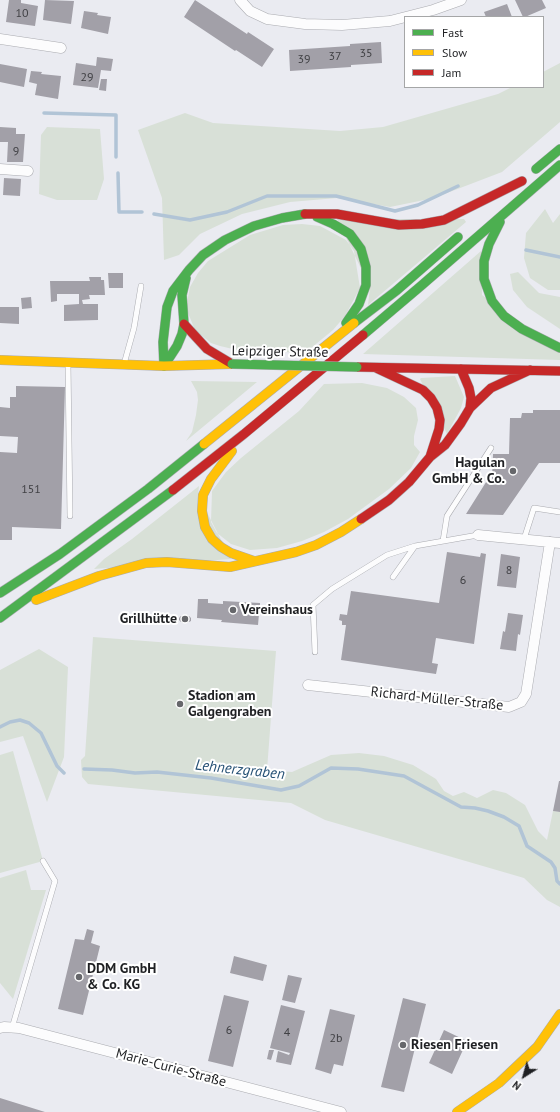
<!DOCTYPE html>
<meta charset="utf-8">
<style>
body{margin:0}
#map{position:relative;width:560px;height:1112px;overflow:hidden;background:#eaebf1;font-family:"PT Sans",sans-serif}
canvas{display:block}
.legend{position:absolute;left:404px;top:16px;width:140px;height:72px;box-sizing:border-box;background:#fff;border:1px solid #a5a6a7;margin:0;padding:5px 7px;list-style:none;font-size:12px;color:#1f2023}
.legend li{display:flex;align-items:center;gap:8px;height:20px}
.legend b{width:20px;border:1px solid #a5a6a7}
.north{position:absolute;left:504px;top:1056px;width:40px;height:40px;-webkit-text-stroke:3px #fff;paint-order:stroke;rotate:217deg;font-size:11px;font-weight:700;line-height:16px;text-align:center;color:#1f2023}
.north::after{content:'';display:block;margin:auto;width:14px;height:18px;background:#1f2023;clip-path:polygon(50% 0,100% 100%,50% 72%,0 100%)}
</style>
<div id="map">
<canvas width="560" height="1112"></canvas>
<ul class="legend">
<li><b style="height:5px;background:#4caf50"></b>Fast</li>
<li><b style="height:5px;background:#ffc107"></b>Slow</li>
<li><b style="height:5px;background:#c62828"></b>Jam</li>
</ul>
<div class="north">N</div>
</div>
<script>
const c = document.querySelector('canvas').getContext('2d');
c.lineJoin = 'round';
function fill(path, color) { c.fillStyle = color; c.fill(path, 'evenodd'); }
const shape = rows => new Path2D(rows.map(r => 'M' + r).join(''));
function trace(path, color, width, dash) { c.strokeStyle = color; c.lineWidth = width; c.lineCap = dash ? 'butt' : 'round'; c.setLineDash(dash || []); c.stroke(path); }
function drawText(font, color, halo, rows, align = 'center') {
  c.font = font + ' "PT Sans",sans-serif'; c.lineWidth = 4; c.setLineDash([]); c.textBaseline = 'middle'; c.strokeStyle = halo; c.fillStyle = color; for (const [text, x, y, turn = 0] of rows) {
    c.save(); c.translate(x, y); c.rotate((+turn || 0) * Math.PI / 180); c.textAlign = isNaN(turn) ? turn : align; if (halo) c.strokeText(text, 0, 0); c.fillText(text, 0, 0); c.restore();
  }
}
fill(shape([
 [560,63,560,122,502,172,434,198,390,207,337,198,290,202,242,214,200,234,179,255,164,260,162,198,138,130,185,113,213,123,340,131,383,127,498,94,512,87,543,87,543,72],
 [47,127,100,129,104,179,97,200,57,200,39,194,41,135],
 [545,209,553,223,560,214,560,290,548,290,530,278,524,258,526,233],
 [337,219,464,219,466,222,368,305,370,287],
 [302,224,320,226,346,240,354,251,360,288,345,316,333,330,305,353,237,350,220,346,211,343,195,330,186,308,190,287,198,273,208,261,250,235,283,225],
 [481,251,482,295,560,352,560,360,363,354],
 [518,272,539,293,560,297,560,329,527,307,513,290,510,274],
 [455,376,464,397,461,408,447,434,420,379,421,378],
 [191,381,257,382,186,441,192,432,196,415,198,400,197,392],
 [362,383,387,388,404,397,416,408,418,420,414,436,414,445,420,452,411,468,389,489,348,519,324,532,302,541,277,548,250,550,231,544,217,533,211,522,212,491,226,472,241,458,299,411,324,384],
 [199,486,198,495,231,559,94,569,104,559,132,539],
 [93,637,276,651,267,770,292,772,331,755,359,753,384,756,413,765,436,779,444,791,453,796,464,792,477,798,493,790,506,793,525,805,538,831,547,840,553,811,560,812,560,907,547,900,524,878,325,820,291,803,88,784,82,777,81,760,85,756],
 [39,649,68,667,64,757,47,802,23,736,0,742,0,670],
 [13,751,43,861,0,873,0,755],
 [26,870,31,890,46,890,13,999,0,983,0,878]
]), '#d8e0d7');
trace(shape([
 [44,113,116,115,116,157],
 [118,173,119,212,142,212],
 [154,214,190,220,227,212,267,196,336,196,395,211,418,205,458,186],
 [526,250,560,257],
 [0,727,10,722,20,720,29,723,41,733,57,766,64,773],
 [84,769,112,770,135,773,157,772,211,778,281,790,299,786,331,768,358,769,404,776,461,807,475,808,488,811,504,817,519,826,527,846,551,862,555,868,557,881,560,884]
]), '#b1c4d6', 3.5);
fill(shape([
 [9,0,21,0,21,3,38,6,35,26,6,22],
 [45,0,74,1,71,24,43,20],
 [195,0,247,34,248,32,274,49,262,67,236,50,235,51,184,17],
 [515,0,542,0,546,8,525,17,523,17],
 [507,4,512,17,486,17,484,12],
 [84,11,98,13,97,15,111,17,108,34,81,28],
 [381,42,382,63,351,65,351,67,290,71,289,50,350,46,350,44],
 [97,57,113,59,111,71,101,70,98,88,73,85,76,63,96,66],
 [0,64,27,69,24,87,0,82],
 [31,71,42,72,41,74,61,76,58,99,35,95,37,84,29,82],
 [101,79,107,79,106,91,99,90],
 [0,127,16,128,16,134,25,134,23,162,7,162,8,142,0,142],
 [4,178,21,179,20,196,3,195],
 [108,273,123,273,123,288,109,288],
 [89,277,101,277,101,280,104,280,105,295,89,295,90,299,82,300,83,304,98,304,98,320,64,321,64,305,79,304,79,294,57,294,57,301,51,302,50,281,90,281],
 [31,297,32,308,22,309,21,298],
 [0,307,19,307,19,324,0,323],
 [16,386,65,387,61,529,12,527,12,540,0,540,0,452,17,453,18,437,0,436,0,407,10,408,10,397,16,397],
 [533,410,560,410,560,463,539,463,503,515,466,514,488,479,492,479,493,454,509,454,510,418,521,418,522,413,533,413],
 [447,552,480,557,481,553,486,554,474,644,436,638,432,663,438,664,436,674,341,660,346,625,342,625,342,621,339,620,340,614,347,615,351,591,439,603],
 [501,554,520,557,516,588,497,586],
 [198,599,208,599,208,603,223,604,223,601,260,603,260,606,269,607,269,605,276,606,276,607,278,608,278,616,259,614,258,625,221,622,222,620,197,618],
 [508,613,523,615,520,635,518,634,516,651,500,649,503,631,505,632],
 [181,616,189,616,191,618,191,621,189,622,181,622,179,620,179,618],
 [559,781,560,781,560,812,553,811],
 [87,929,94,931,91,943,100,946,83,1015,58,1009,75,939,84,940],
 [234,956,267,965,263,981,230,973],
 [288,975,302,978,295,1003,282,1000],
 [224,995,249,1001,233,1067,208,1061],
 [403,998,426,1004,404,1092,381,1087],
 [281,1005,305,1011,291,1065,276,1062,278,1051,289,1055,290,1053,270,1048],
 [330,1009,355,1015,343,1066,334,1064,331,1074,315,1069],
 [444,1030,467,1041,452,1074,429,1063],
 [269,1050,274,1050,271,1060,267,1059],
 [0,1098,45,1112,0,1112]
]), '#a2a0a8');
const lane = shape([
 [68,364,70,516],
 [124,364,134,328,141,286],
 [524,539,534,508,560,512],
 [443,541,447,516,491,448],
 [393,577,415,546,478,535],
 [315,652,313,605,332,589,387,555,415,546],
 [12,1028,55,881,43,861]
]);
const street = shape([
 [240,0,250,11,267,19,305,24,342,25,390,21,433,10,461,0],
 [0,39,61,48],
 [0,169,28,171],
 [478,535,560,543],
 [308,685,509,707,521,702,526,694,550,542],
 [0,1028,4,1027,19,1028,341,1112]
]);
const fast = shape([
 [536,169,560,149],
 [317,217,333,224,350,234,361,249,366,267,366,285,359,304,346,323],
 [500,222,489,244,484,261,484,279,492,301,504,316,522,329,560,348],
 [354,323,396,291,458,237],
 [363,335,422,285,560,165],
 [164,366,163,342,167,307,173,291,189,270,203,255,225,240,254,226,282,218,305,214],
 [164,366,177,346,182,334,184,324,182,295,186,278],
 [0,593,60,554,148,489,204,444],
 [0,618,173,490]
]);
const slow = shape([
 [0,360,164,366,232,364],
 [204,444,354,323],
 [232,451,211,479,203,495,202,511,205,527,212,539,221,547,231,553,254,561],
 [36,600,99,576,146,563,167,562,230,567,296,552,316,545,341,532,361,519],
 [457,1112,499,1083,537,1047,560,1014]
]);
const jam = shape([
 [305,214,337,214,399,225,422,224,444,220,522,181],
 [184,324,207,349,232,364],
 [357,367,560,371],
 [376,368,423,390,431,398,437,408,440,420,439,429,430,457],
 [461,369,469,388,471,398,470,408],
 [173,490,244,434,363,335],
 [361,519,389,500,409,482,430,457,445,445,461,423,470,408,491,388,530,370]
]);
trace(lane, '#aaabb0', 6);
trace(street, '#aaabb0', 11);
trace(fast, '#aaabb0', 10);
trace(slow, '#aaabb0', 10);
trace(jam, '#aaabb0', 10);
trace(lane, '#fcfcfd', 5);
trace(street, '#fcfcfd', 10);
trace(fast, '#4caf50', 9);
trace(slow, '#ffc107', 9);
trace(jam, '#c62828', 9);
const fastBridge = shape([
 [232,364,357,367]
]);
trace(fastBridge, '#aaabb0', 10, []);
trace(fastBridge, '#4caf50', 9);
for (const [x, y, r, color] of [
 [513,471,4,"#66676b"],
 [233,610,4,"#66676b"],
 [185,619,4,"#66676b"],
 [180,704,4,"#66676b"],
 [79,977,4,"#66676b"],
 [403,1045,4,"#66676b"]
]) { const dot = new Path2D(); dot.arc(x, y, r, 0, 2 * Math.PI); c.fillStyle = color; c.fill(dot); trace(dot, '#fff', 1.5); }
drawText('12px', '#404044', null, [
 ["10",22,14],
 ["35",366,54],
 ["37",335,57],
 ["39",304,60],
 ["29",87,78],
 ["9",16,152],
 ["151",31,490],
 ["8",509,571],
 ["6",463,581],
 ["6",229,1031],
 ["4",287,1033],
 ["2b",336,1039]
]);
drawText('14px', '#1f2023', '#fff', [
 ["Leipziger Straße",280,352,1],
 ["Richard-Müller-Straße",437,699,6],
 ["Marie-Curie-Straße",171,1068,15]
]);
drawText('bold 14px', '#1f2023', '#fff', [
 ["Hagulan",505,463,"right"],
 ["GmbH & Co.",505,479,"right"],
 ["Vereinshaus",241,610],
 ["Grillhütte",177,619,"right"],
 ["Stadion am",188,696],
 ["Galgengraben",188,712],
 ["DDM GmbH",87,969],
 ["& Co. KG",87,985],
 ["Riesen Friesen",411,1045]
], 'left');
drawText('italic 15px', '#265175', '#fff', [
 ["Lehnerzgraben",240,770,6]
]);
</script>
